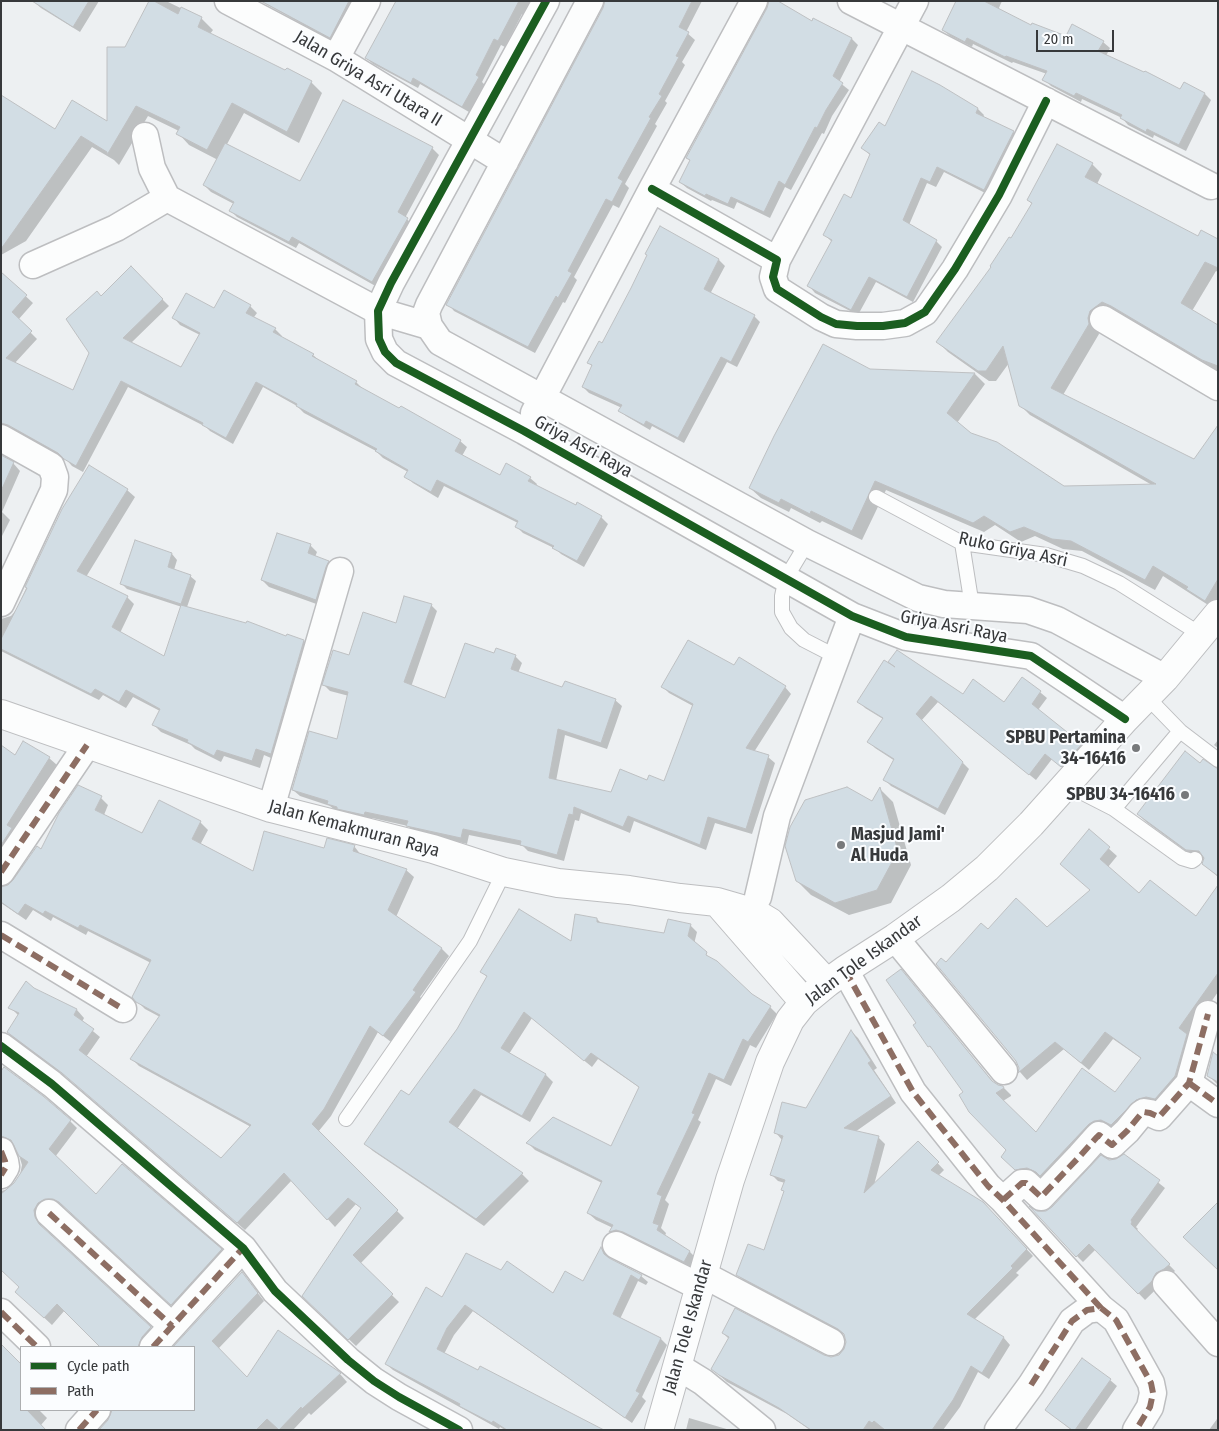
<!DOCTYPE html>
<style>
body{margin:0}
#map{position:relative;width:1219px;height:1431px;overflow:hidden;background:#edf0f2;font-family:"Fira Sans Condensed",sans-serif}
canvas{display:block}
.frame{position:absolute;inset:0;border:2px solid #37393b;pointer-events:none}
.legend{position:absolute;left:20px;top:1346px;width:175px;height:65px;box-sizing:border-box;background:#fbfdff;border:1px solid #adafb1;margin:0;padding:6px 9px;list-style:none;font-size:15px;color:#37393b}
.legend li{display:flex;align-items:center;gap:10px;height:25px}
.legend b{width:25px;border:1px solid #adafb1}
.scale{position:absolute;left:1036px;top:30px;width:78px;height:22px;box-sizing:border-box;border:2px solid #37393b;border-top:0;padding-left:6px;font-size:15px;line-height:18px;white-space:nowrap;color:#37393b;-webkit-text-stroke:4px #fbfdff;paint-order:stroke}
</style>
<div id="map">
<canvas width="1219" height="1431"></canvas>
<div class="frame"></div>
<ul class="legend">
<li><b style="height:6px;background:#1b5e20"></b>Cycle path</li>
<li><b style="height:6px;background:#8d6e63"></b>Path</li>
</ul>
<div class="scale">20 m</div>
</div>
<script>
const c = document.querySelector('canvas').getContext('2d');
c.lineJoin = 'round';
function fill(path, color) { c.fillStyle = color; c.fill(path, 'evenodd'); }
const shape = rows => new Path2D(rows.map(r => 'M' + r).join(''));
function trace(path, color, width, dash) { c.strokeStyle = color; c.lineWidth = width; c.lineCap = dash ? 'butt' : 'round'; c.setLineDash(dash || []); c.stroke(path); }
function drawText(font, color, halo, rows, align = 'center') {
  c.font = font + ' "Fira Sans Condensed",sans-serif'; c.lineWidth = 4; c.setLineDash([]); c.textBaseline = 'middle'; c.strokeStyle = halo; c.fillStyle = color; for (const [text, x, y, turn = 0] of rows) {
    c.save(); c.translate(x, y); c.rotate((+turn || 0) * Math.PI / 180); c.textAlign = isNaN(turn) ? turn : align; if (halo) c.strokeText(text, 0, 0); c.fillText(text, 0, 0); c.restore();
  }
}
fill(shape([
 [99,1,80,32,41,8,34,2],
 [150,1,166,1,201,18,213,30,210,34,285,72,311,82,322,93,299,143,244,113,226,146,300,182,432,148,439,155,405,218,414,225,379,288,299,243,296,248,237,217,231,211,234,204,211,192,204,185,218,160,189,145,178,133,179,131,148,116,119,165,114,160,92,147,26,241,1,255,1,97,55,131,109,123,126,48],
 [260,1,357,1,336,43],
 [405,1,531,1,524,15,522,14,505,47,501,45,482,82,485,85,469,112,420,84,418,88,373,64,366,58],
 [606,1,702,1,686,32,695,40,682,62,685,65,665,101,667,103,655,124,657,126,625,184,629,188,619,208,613,205,574,277,577,280,565,303,563,302,535,353,454,311,448,304,604,8],
 [958,1,1002,1,998,10,1032,27,1066,37,1103,42,1110,48,1106,56,1181,91,1205,94,1211,100,1186,151,1154,135,1153,138,1128,125,1122,118,1082,99,1081,102,1051,86,1044,79,1047,74,1013,62,1012,63,973,44,972,47,950,36,943,30],
 [814,19,852,39,858,45,839,82,849,90,832,116,824,134,822,133,791,190,785,187,770,218,737,202,734,209,712,200,711,201,687,188,680,182],
 [939,86,978,109,984,115,983,117,1013,132,1020,139,991,196,944,172,936,187,927,183,909,225,936,241,942,247,913,302,876,282,858,315,815,293,809,286,832,242,825,235,852,200,870,155,863,148,886,128],
 [1092,164,1102,174,1097,184,1198,237,1218,241,1218,272,1216,271,1192,311,1218,326,1218,372,1098,329,1099,334,1063,395,1195,460,1218,437,1218,606,1216,610,1163,576,1155,590,1082,551,1063,549,1035,536,1021,542,995,525,984,532,886,490,862,540,822,521,820,523,791,508,789,512,761,498,750,488,870,370,975,374,985,384,957,423,970,435,1063,487,1152,485,1030,415,1020,405,1009,363,996,381,989,381,948,352,938,342,1012,240,1033,205,1028,200],
 [661,228,719,260,725,266,710,294,754,316,760,322,737,367,727,362,684,443,652,426,650,430,626,416,620,410,622,408,589,393,583,387,592,366,589,363,603,344,632,289],
 [131,268,169,306,131,343,181,369,200,335,180,325,174,318,215,310,250,306,257,313,254,317,275,329,282,336,281,337,313,355,320,361,356,382,363,389,460,441,467,447,462,456,500,476,530,478,537,484,536,486,601,517,608,524,584,567,561,554,556,549,523,533,517,527,518,523,444,486,438,498,413,483,406,476,408,472,383,458,376,451,304,413,297,406,263,387,233,444,210,431,206,427,128,387,83,472,72,466,65,458,17,432,3,419,5,277,33,303,18,320,37,339,14,364,73,392,90,353,101,297],
 [1,457,13,463,20,471,2,512,10,520,1,538],
 [89,467,127,490,135,497,86,577,127,597,134,604,120,633,165,657,182,607,127,589,122,584,135,542,172,554,177,560,174,570,190,576,196,581,187,607,287,638,304,641,311,649,278,761,264,755,260,768,224,756,221,762,195,749,191,745,161,732,154,725,160,711,133,697,126,708,103,695,99,700,1,651,1,619,11,616,16,610,63,509],
 [310,545,317,552,315,557,328,562,335,569,322,606,269,587,262,580],
 [431,605,437,611,411,687,446,700,495,654,515,656,522,663,518,673,563,689,615,700,622,706,607,749,565,735,556,781,612,794,648,782,665,783,693,706,669,693,663,687,734,667,785,687,791,694,754,752,768,757,775,763,752,834,715,823,706,850,634,821,630,833,581,813,579,821,575,820,564,861,528,851,523,846,469,835,467,844,414,832,408,826,372,818,371,821,335,810,330,806,300,796,293,790,338,741,349,696,330,691,324,685,350,656,397,625],
 [896,669,964,695,1005,703,1023,678,1047,698,1038,710,1087,751,1068,772,1052,759,1036,780,938,702,921,721,969,769,945,815,891,786,885,780,895,761,875,748,869,741,883,719,865,708,859,701],
 [1218,740,1218,748,1214,745],
 [1,747,15,757,49,758,57,765,14,832,1,863],
 [1218,778,1218,877,1203,864,1205,859,1195,858,1146,822,1138,814],
 [880,789,893,802,911,865,891,903,849,915,811,895,797,881,873,803],
 [101,798,108,805,104,815,143,835,160,802,200,822,208,830,200,845,254,873,325,849,354,846,361,855,406,870,414,877,396,917,441,948,449,956,420,997,423,1000,391,1042,378,1032,331,1116,318,1132,404,1218,360,1264,399,1302,356,1346,303,1296,362,1209,356,1204,335,1227,292,1180,245,1230,71,1080,16,1040,8,1032,19,1016,10,1007,34,989,77,1010,84,1018,82,1022,100,1037,86,1057,221,1159,251,1127,139,1066,132,1059,160,1017,145,1009,133,997,151,963,88,931,86,935,53,917,51,921,33,910,26,920,1,903,1,888,8,887,42,851],
 [1089,831,1117,856,1108,867,1139,895,1196,918,1218,887,1218,992,1187,1036,1194,1043,1183,1084,1045,1179,1036,1176,1024,1178,1010,1165,1008,1150,937,1054,929,1046,918,1023,901,971,995,1084,1003,1087,1011,1095,1011,1096,1003,1101,1036,1134,1115,1094,1142,1059,1113,1039,1089,1070,1064,1049,1027,1080,1020,1072,1020,1068,1017,1061,946,963,988,931,1047,929,1091,890],
 [597,919,602,924,665,934,690,925,697,932,694,944,751,995,770,1007,777,1014,756,1048,750,1045,731,1086,716,1079,698,1120,701,1122,665,1200,669,1204,661,1228,666,1233,665,1236,690,1252,697,1259,691,1268,618,1238,611,1232,613,1228,596,1220,588,1213,602,1183,535,1150,528,1143,612,1148,640,1088,598,1059,592,1067,532,1018,509,1054,546,1075,553,1082,530,1122,481,1095,457,1129,522,1174,529,1181,484,1226,373,1151,366,1144,409,1096,458,1030,487,977,482,972,572,943],
 [852,1032,858,1038,877,1068,874,1070,896,1103,855,1132,878,1137,885,1144,874,1185,918,1142,944,1170,938,1176,990,1210,1033,1256,1016,1273,1019,1275,974,1320,1004,1338,1010,1345,989,1379,978,1372,960,1407,943,1430,810,1430,787,1414,727,1382,712,1369,729,1339,723,1333,831,1358,839,1356,846,1349,847,1342,845,1335,744,1281,738,1275,765,1252,785,1192,785,1183,778,1181,771,1174,782,1140,776,1133,807,1110],
 [1218,1053,1218,1085,1208,1075],
 [1,1073,70,1121,77,1128,55,1157,96,1196,221,1250,228,1257,179,1311,68,1209,61,1205,53,1205,41,1218,41,1226,45,1231,157,1335,148,1347,102,1347,65,1310,52,1325,24,1299,21,1287,1,1270,1,1191,9,1189,15,1184,20,1175,22,1165,16,1145,12,1143,1,1145],
 [1124,1155,1165,1188,1136,1227,1138,1229,1136,1231,1175,1271,1145,1300,1096,1249,1083,1262,1077,1256,1046,1212,1108,1161,1116,1161],
 [602,1249,608,1255,610,1260,641,1276,648,1282,646,1285,638,1281,620,1319,661,1339,667,1345,642,1397,646,1401,632,1423,473,1311,454,1335,444,1354,601,1430,505,1430,500,1427,499,1429,393,1370,386,1364,442,1299,553,1295,584,1282],
 [242,1273,264,1301,218,1349,247,1379,279,1332,340,1374,347,1382,311,1415,309,1413,293,1430,101,1430,113,1414,113,1410,194,1410,194,1347,175,1347],
 [1,1346,21,1366,21,1410,39,1410,47,1418,41,1425,1,1430],
 [1110,1380,1117,1386,1086,1430,1071,1430,1047,1410],
 [689,1418,730,1430,686,1430],
 [1217,1419,1218,1430,1209,1430]
]), '#0003');
const building = shape([
 [32,1,89,1,73,27,32,1],
 [149,1,154,1,178,14,181,7,202,17,198,27,285,70,287,68,312,81,287,132,232,103,207,150,176,134,180,127,136,106,107,155,107,152,81,136,1,249,1,95,55,129,72,100,107,121,107,47,125,47,149,1],
 [261,1,349,1,330,38,261,1],
 [396,1,519,1,498,41,494,39,476,75,479,77,462,107,413,78,411,83,365,58,396,1],
 [605,1,692,1,679,27,689,32,676,56,679,57,659,94,662,96,649,117,651,118,618,178,623,181,612,202,606,199,568,271,572,273,558,298,556,296,528,347,446,305,603,8,605,1],
 [769,1,778,1,812,21,813,18,852,38,833,76,843,83,826,110,817,128,815,127,785,185,779,181,764,212,731,197,728,204,706,194,705,196,679,182,690,160,686,158,767,8,769,1],
 [956,1,984,1,1031,25,1032,23,1066,36,1072,24,1104,41,1098,51,1144,72,1145,71,1180,89,1184,82,1205,93,1179,145,1147,129,1146,132,1120,118,1122,115,1076,93,1074,96,1042,80,1047,71,1006,56,1005,57,967,38,965,42,942,30,956,1],
 [912,71,940,85,978,108,976,113,1014,131,984,190,937,167,930,182,921,178,903,220,937,240,907,297,869,277,851,310,807,286,832,240,823,235,844,194,851,198,870,154,861,148,879,122,885,126,912,71],
 [343,100,433,147,398,212,408,218,372,282,292,237,289,242,229,211,234,202,203,185,225,143,300,181,343,100],
 [1057,144,1093,163,1085,177,1198,236,1201,230,1218,239,1218,268,1205,262,1181,303,1218,325,1218,366,1202,360,1111,306,1102,302,1090,311,1088,318,1089,324,1051,388,1194,459,1218,425,1218,579,1205,601,1186,589,1188,587,1153,566,1145,580,1071,541,1052,539,1024,527,1010,532,984,516,973,523,875,481,852,531,811,511,810,514,781,499,779,503,749,488,774,436,823,344,870,369,975,373,947,413,971,433,997,442,1064,486,1156,484,1019,406,1003,346,986,371,978,371,936,342,991,267,990,266,1009,237,1011,238,1032,203,1027,200,1057,144],
 [660,226,719,259,704,289,755,315,731,362,721,357,678,438,646,421,644,425,618,411,622,405,582,387,592,365,587,363,599,341,602,343,631,288,647,255,645,254,660,226],
 [131,266,163,299,123,338,181,367,200,333,172,318,186,293,214,308,224,290,251,305,246,313,276,328,273,332,314,354,312,356,357,381,355,384,399,408,401,406,461,440,455,451,500,475,506,463,531,477,528,481,576,505,577,502,602,516,577,561,552,548,554,546,515,527,518,521,437,480,431,492,404,477,408,470,375,451,377,449,296,406,297,404,256,382,226,438,202,425,203,423,121,381,76,466,64,459,58,453,8,425,1,423,1,272,27,295,12,312,32,331,6,358,73,390,89,353,66,319,97,291,101,296,131,266],
 [1,455,14,462,1,491,1,455],
 [89,465,128,489,77,571,128,596,112,627,164,656,181,605,246,623,247,621,286,636,287,634,304,640,271,754,256,749,252,761,217,750,214,756,187,742,188,740,152,725,160,709,126,690,119,702,95,689,91,694,1,649,1,639,27,588,25,587,62,509,89,465],
 [277,533,311,544,308,553,329,561,326,567,316,600,261,580,277,533],
 [135,540,172,553,168,567,191,575,181,604,120,584,135,540],
 [404,596,432,604,404,682,445,698,465,643,494,653,496,648,516,655,511,669,562,687,565,681,616,699,601,743,558,729,549,778,611,792,620,769,647,780,649,775,664,781,693,704,661,687,688,640,734,665,739,657,786,686,746,748,769,755,746,829,708,817,700,845,628,816,623,827,574,807,573,815,569,814,557,855,520,845,521,841,463,829,461,838,406,826,408,821,365,812,364,815,337,809,337,807,327,804,328,801,292,790,309,731,337,739,348,692,322,685,333,650,349,655,363,612,396,623,404,596],
 [897,650,963,694,973,679,1004,702,1022,677,1041,691,1032,704,1082,744,1061,767,1045,754,1029,775,931,696,916,714,963,762,938,809,883,780,894,759,867,742,883,718,857,702,884,660,895,667,888,662,897,650],
 [23,741,50,757,7,825,12,828,1,845,1,745,15,755,23,741],
 [1185,751,1200,763,1203,759,1218,769,1218,876,1202,864,1204,858,1199,851,1186,850,1137,814,1185,751],
 [78,785,102,796,95,810,142,833,159,800,201,821,192,839,253,871,264,831,324,848,327,838,355,845,353,851,407,869,388,910,442,948,413,990,416,992,383,1036,370,1026,324,1109,312,1124,398,1210,353,1255,393,1294,348,1340,302,1296,361,1208,348,1198,327,1220,284,1173,237,1223,62,1073,7,1032,19,1013,8,1008,26,981,34,988,77,1009,74,1015,94,1029,79,1050,221,1158,251,1125,130,1059,160,1015,136,1002,132,997,151,960,80,925,78,928,45,911,43,914,25,904,18,914,1,902,1,887,8,885,13,880,37,846,41,849,59,813,78,785],
 [847,787,872,801,880,787,898,851,877,890,835,903,796,881,785,846,790,827,805,800,847,787],
 [1089,829,1110,847,1100,859,1139,893,1150,880,1196,916,1218,885,1218,973,1179,1028,1187,1034,1175,1076,1155,1099,1146,1097,1136,1100,1111,1125,1101,1120,1094,1121,1089,1124,1040,1176,1036,1172,1027,1168,1015,1170,1001,1157,1006,1150,969,1112,959,1095,963,1092,930,1046,928,1047,913,1025,916,1023,886,980,901,969,992,1081,998,1085,1003,1086,1004,1088,996,1093,1036,1132,1082,1068,1115,1092,1141,1058,1105,1032,1081,1063,1055,1042,1018,1073,1019,1068,1016,1061,936,964,941,958,946,962,981,923,988,929,1016,898,1047,927,1090,890,1060,864,1089,829],
 [519,909,571,941,575,914,597,918,597,922,664,933,668,919,691,924,688,936,707,952,706,955,717,961,752,994,771,1006,748,1042,743,1039,724,1080,709,1073,692,1113,695,1114,657,1194,662,1196,653,1223,659,1225,657,1230,690,1251,684,1262,623,1232,616,1230,609,1232,613,1225,587,1213,602,1181,526,1143,553,1117,611,1146,639,1087,591,1053,584,1061,524,1012,501,1048,546,1074,522,1116,474,1089,449,1122,523,1173,476,1219,364,1144,401,1090,409,1095,457,1029,487,976,480,972,519,909],
 [851,1030,871,1061,868,1063,891,1096,844,1128,879,1136,864,1193,918,1141,939,1162,931,1170,983,1202,1027,1249,1011,1266,1013,1268,967,1314,1004,1337,982,1373,971,1366,953,1400,932,1430,885,1430,874,1421,872,1423,869,1421,863,1430,811,1430,779,1408,719,1375,711,1369,729,1337,722,1333,735,1308,824,1355,831,1357,839,1355,844,1349,846,1342,844,1334,838,1329,736,1275,748,1244,764,1250,784,1191,781,1190,785,1180,770,1175,783,1136,774,1133,782,1102,806,1108,851,1030],
 [1213,1052,1218,1056,1218,1082,1207,1076,1213,1052],
 [4,1067,43,1096,71,1120,49,1149,96,1194,122,1164,222,1249,171,1305,59,1202,53,1199,45,1199,38,1203,34,1210,35,1217,39,1224,151,1327,142,1337,138,1347,100,1347,57,1304,44,1318,15,1292,19,1287,1,1270,1,1194,14,1183,28,1162,19,1156,11,1140,1,1136,1,1071,4,1067],
 [1124,1154,1160,1180,1131,1220,1132,1222,1131,1224,1170,1264,1164,1269,1156,1273,1152,1281,1138,1294,1089,1244,1076,1257,1029,1206,1037,1211,1046,1211,1052,1207,1101,1155,1109,1160,1116,1159,1124,1154],
 [1218,1202,1218,1270,1183,1237,1218,1202],
 [601,1247,604,1254,609,1258,642,1275,639,1280,631,1275,613,1314,661,1338,636,1391,640,1393,625,1418,465,1305,447,1328,437,1349,478,1370,480,1366,604,1430,507,1430,493,1421,492,1423,459,1406,460,1404,385,1364,426,1287,442,1297,466,1253,501,1270,507,1261,553,1293,565,1271,583,1281,601,1247],
 [242,1272,258,1293,212,1341,247,1377,278,1330,341,1373,302,1409,301,1407,279,1430,267,1419,256,1430,99,1430,108,1420,112,1410,194,1410,194,1347,173,1347,242,1272],
 [1,1344,21,1364,21,1410,27,1410,46,1430,1,1430,1,1344],
 [1082,1358,1111,1379,1075,1430,1072,1430,1045,1410,1082,1358]
]);
fill(building, '#d2dde4');
trace(building, '#bec0c2', 1);
const lane = shape([
 [876,497,962,543,1046,555,1083,566,1119,583,1200,634],
 [807,543,786,578,782,596,782,612,791,628,804,640,837,657],
 [962,543,972,606],
 [1147,697,1180,731,1218,760],
 [1067,785,1114,809,1182,858,1192,861,1195,859],
 [1114,809,1180,731],
 [346,1119,470,941,504,872]
]);
const street = shape([
 [228,1,336,58,505,162],
 [546,1,391,283,378,311,379,339,385,352,396,363,524,431,852,616,906,637,1031,656,1125,719],
 [590,1,429,305,426,313,429,326,440,342,807,543,918,598,944,604,1028,610,1057,620,1165,678],
 [851,1,1211,186],
 [336,58,367,1],
 [145,136,152,168,167,198],
 [652,189,777,260,773,277,777,289,821,317,836,324,857,326,883,326,905,323,925,312,955,269,999,195,1046,101],
 [777,260,915,1],
 [33,265,116,228,167,198,378,311,429,326],
 [1103,319,1218,387],
 [534,413,652,189,754,1],
 [1,438,51,466,55,477,54,490,1,603],
 [271,808,340,571],
 [1,872,87,745],
 [758,897,777,816,852,616],
 [1,935,123,1009],
 [895,938,1004,1071],
 [845,970,913,1092,988,1186,1003,1200,1101,1308],
 [1,1046,52,1084,243,1248,275,1291,348,1360,374,1381,399,1397,459,1430],
 [1189,1083,1218,1104],
 [1,1151,5,1161,6,1167,1,1175],
 [1003,1200,1022,1183,1026,1183,1041,1197,1080,1156,1097,1137,1099,1135,1112,1145,1127,1131,1141,1114,1144,1112,1150,1113,1159,1117,1189,1083,1208,1014],
 [49,1213,172,1326],
 [616,1245,700,1287],
 [704,1275,831,1342],
 [1166,1284,1218,1343],
 [1,1312,37,1347],
 [153,1347,243,1248],
 [677,1366,703,1382,762,1430],
 [79,1430,97,1410],
 [998,1430,1031,1385,1072,1321,1087,1310,1101,1308,1116,1320,1151,1383,1153,1393,1150,1407,1136,1430]
]);
const secondary = shape([
 [1,714,271,808,433,849,504,872,558,883,629,890,680,898,717,902,755,913,770,922,827,983],
 [717,902,804,1002],
 [659,1430,730,1180,770,1062,790,1020,804,1002,827,983,845,970,895,938,951,898,987,868,1031,824,1125,719,1165,678,1218,614]
]);
trace(lane, '#bdbec0', 16);
trace(street, '#bdbec0', 29);
trace(secondary, '#bdbec0', 30);
trace(lane, '#fcfdfd', 14);
trace(street, '#fcfdfd', 26);
trace(secondary, '#fcfdfd', 28);
trace(shape([
 [1,872,87,745],
 [1,935,123,1009],
 [845,970,913,1092,988,1186,1003,1200,1101,1308],
 [1189,1083,1218,1104],
 [1,1151,5,1161,6,1167,1,1175],
 [1003,1200,1022,1183,1026,1183,1041,1197,1080,1156,1097,1137,1099,1135,1112,1145,1127,1131,1141,1114,1144,1112,1150,1113,1159,1117,1189,1083,1208,1014],
 [49,1213,172,1326],
 [1,1312,37,1347],
 [153,1347,243,1248],
 [1031,1385,1072,1321,1087,1310,1101,1308,1116,1320,1151,1383,1153,1393,1150,1407,1136,1430],
 [79,1430,97,1410]
]), '#8d6e63', 6, [12, 6]);
trace(shape([
 [546,1,391,283,378,311,379,339,385,352,396,363,524,431,852,616,906,637,1031,656,1125,719],
 [652,189,777,260,773,277,777,289,821,317,836,324,857,326,883,326,905,323,925,312,955,269,999,195,1046,101],
 [1,1046,52,1084,243,1248,275,1291,348,1360,374,1381,399,1397,459,1430]
]), '#1b5e20', 8);
for (const [x, y, r, color] of [
 [1136,748,5,"#77797b"],
 [1185,795,5,"#77797b"],
 [841,845,5,"#77797b"]
]) { const dot = new Path2D(); dot.arc(x, y, r, 0, 2 * Math.PI); c.fillStyle = color; c.fill(dot); trace(dot, '#fbfdff', 2); }
drawText('18px', '#37393b', '#fbfdff', [
 ["Jalan Griya Asri Utara II",368,79,31],
 ["Griya Asri Raya",583,447,29],
 ["Ruko Griya Asri",1013,550,12],
 ["Griya Asri Raya",954,627,11],
 ["Jalan Kemakmuran Raya",354,829,15],
 ["Jalan Tole Iskandar",864,960,-36],
 ["Jalan Tole Iskandar",688,1327,-74]
]);
drawText('bold 18px', '#37393b', '#fbfdff', [
 ["SPBU Pertamina",1126,738],
 ["34-16416",1126,759],
 ["SPBU 34-16416",1175,795],
 ["Masjud Jami'",851,835,"left"],
 ["Al Huda",851,856,"left"]
], 'right');
</script>
